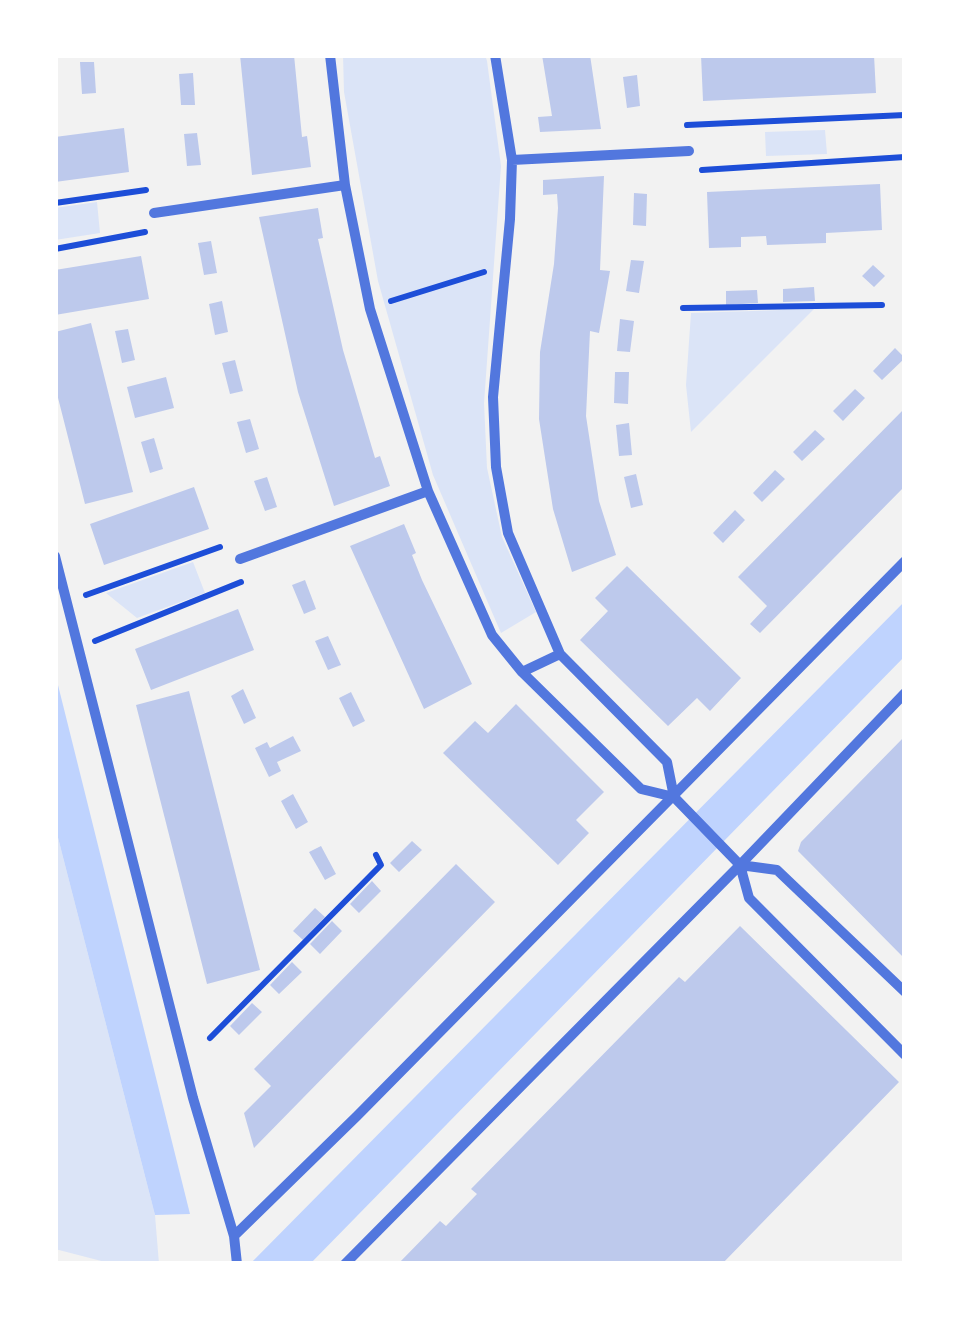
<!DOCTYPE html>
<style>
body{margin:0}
#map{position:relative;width:960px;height:1319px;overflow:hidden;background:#f2f2f2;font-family:"Zilla Slab",serif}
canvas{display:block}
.frame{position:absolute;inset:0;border:58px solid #fff;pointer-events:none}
</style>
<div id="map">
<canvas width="960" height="1319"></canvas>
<div class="frame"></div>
</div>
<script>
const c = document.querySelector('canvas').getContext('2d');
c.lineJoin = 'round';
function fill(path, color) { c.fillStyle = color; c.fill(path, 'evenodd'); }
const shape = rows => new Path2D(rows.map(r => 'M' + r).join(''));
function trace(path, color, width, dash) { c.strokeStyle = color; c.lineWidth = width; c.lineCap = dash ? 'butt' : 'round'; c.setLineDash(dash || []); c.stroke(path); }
fill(shape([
 [343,55,485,55,487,61,501,166,484,403,487,468,502,537,536,612,501,633,433,475,378,281,344,92],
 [825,130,827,154,766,156,765,132],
 [97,202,100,233,55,240,55,208],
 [814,309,691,432,686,385,691,313],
 [193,562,205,593,137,618,106,593],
 [55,826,155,1215,159,1264,113,1264,55,1249]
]), '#dbe4f7');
fill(shape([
 [905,601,905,656,310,1264,250,1264],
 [55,673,190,1214,155,1215,55,826]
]), '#bfd3fe');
fill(shape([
 [240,55,294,55,302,137,307,136,311,167,252,175],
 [542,55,590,55,601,129,540,132,538,117,552,116],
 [701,55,874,55,876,93,703,101],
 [80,62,94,62,96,93,82,94],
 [193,73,195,105,181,105,179,74],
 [637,75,640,106,627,108,623,77],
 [124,128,129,172,55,182,55,137],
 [197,133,201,165,187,166,184,134],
 [604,176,600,270,610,271,599,333,590,331,586,416,599,501,616,555,572,572,553,509,539,419,540,352,554,264,558,208,557,194,543,195,543,180],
 [880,184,882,230,826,233,826,243,767,245,766,236,741,237,741,247,709,248,707,192],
 [634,193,647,194,646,226,633,225],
 [318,208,323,238,318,239,343,350,375,458,380,456,390,486,334,506,298,392,259,217],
 [211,241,217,273,204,275,198,243],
 [141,256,149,299,55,315,55,270],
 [631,260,644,261,639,293,626,291],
 [873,265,885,276,874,287,862,276],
 [814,287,815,301,783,302,783,289],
 [757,290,758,303,726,305,726,291],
 [222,301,228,332,215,335,209,304],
 [620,319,634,321,630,352,617,351],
 [91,323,133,492,85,504,55,386,55,332],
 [128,329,135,360,122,363,115,331],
 [895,348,905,358,882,380,873,371],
 [235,360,243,391,230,394,222,363],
 [615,372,629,372,628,404,614,403],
 [166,377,174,408,135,418,127,387],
 [855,389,865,398,843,421,833,411],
 [905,408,905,486,760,633,750,624,767,606,738,577],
 [250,419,259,449,246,453,237,422],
 [629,423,632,455,619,456,616,425],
 [815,430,825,439,802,461,793,452],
 [154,438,163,469,150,473,141,442],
 [775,470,785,479,762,502,753,493],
 [636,474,643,505,631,508,624,477],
 [267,477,277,507,265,511,254,481],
 [194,487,209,529,104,565,90,524],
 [735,510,745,520,723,543,713,533],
 [404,524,416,553,412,555,422,580,472,684,424,709,350,546],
 [627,566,741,678,710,711,697,698,668,726,580,640,608,611,595,598],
 [305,580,316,609,304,614,292,585],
 [238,609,254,650,151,690,135,649],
 [328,636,341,665,328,670,315,641],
 [243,689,256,718,244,724,231,696],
 [189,691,260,970,207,984,136,705],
 [351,692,365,721,353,727,339,698],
 [516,704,604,792,576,820,589,833,558,865,443,753,475,721,488,733],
 [293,736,301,751,277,762,281,771,269,777,255,748,267,742,270,748],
 [905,736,905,959,798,851,801,842],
 [293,794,308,822,296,829,281,801],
 [412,841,422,850,399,872,390,863],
 [321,846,336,874,325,880,309,852],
 [456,864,495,902,254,1148,244,1113,271,1086,254,1069],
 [372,881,381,891,359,913,350,904],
 [315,908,325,917,303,940,293,931],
 [332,921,342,931,320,954,310,944],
 [740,926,899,1082,722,1264,398,1264,440,1221,446,1226,477,1194,471,1189,679,977,685,982],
 [292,962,302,972,279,994,270,985],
 [252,1003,262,1012,239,1035,230,1026]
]), '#bdc9ec');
trace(shape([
 [687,125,905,115],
 [702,170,905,157],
 [55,203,146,190],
 [55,249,145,232],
 [391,301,484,272],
 [683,308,882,305],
 [86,595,220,547],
 [95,641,241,582],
 [210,1038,381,865,376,855]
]), '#1d4ed8', 6);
trace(shape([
 [330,55,345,185,370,309,428,491,492,635,522,672,641,789,674,797],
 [495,55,512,160,510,219,493,397,496,467,508,533,560,654,667,762,674,797,740,865,749,898,905,1055],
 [512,160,689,151],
 [154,213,345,185],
 [55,556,193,1098,234,1236,237,1264],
 [240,559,428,491],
 [522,672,560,654],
 [740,865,777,870,905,992],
 [234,1236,357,1116,905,561],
 [345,1264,740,865,905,693]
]), '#5277de', 10);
</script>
